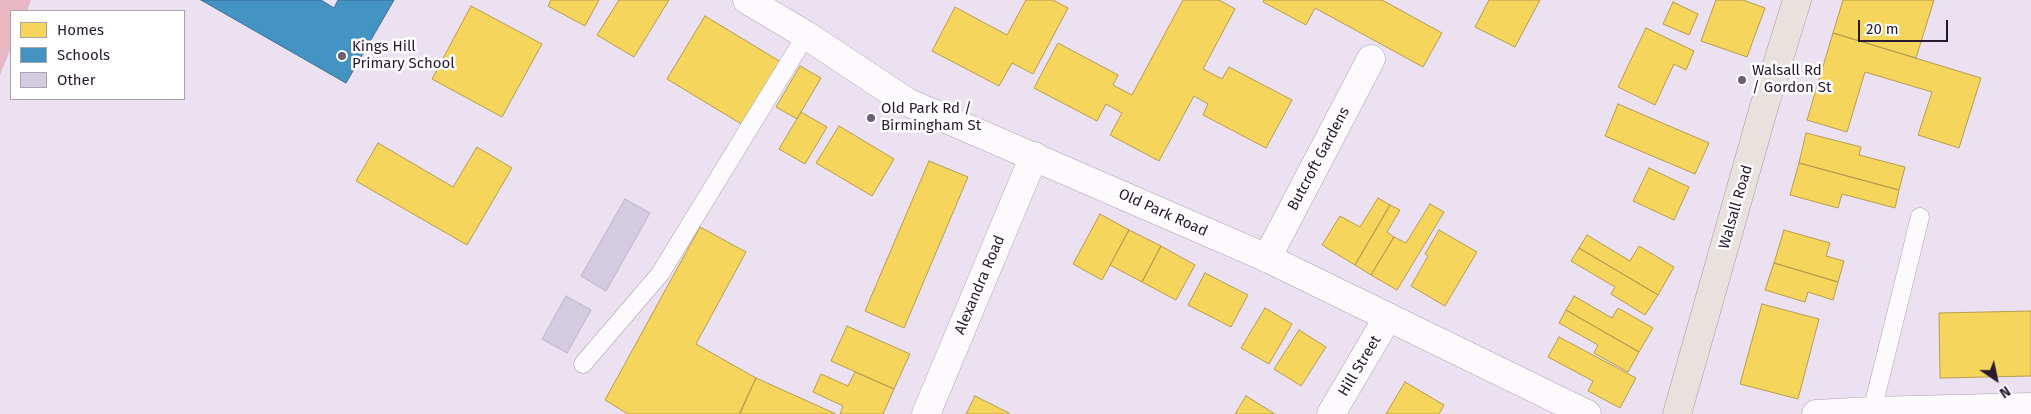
<!DOCTYPE html>
<style>
body{margin:0}
#map{position:relative;width:2031px;height:414px;overflow:hidden;background:#ebe1f1;font-family:"Fira Sans",sans-serif}
canvas{display:block}
.legend{position:absolute;left:10px;top:10px;width:175px;height:90px;box-sizing:border-box;background:#fff;border:1px solid #a9a3ad;margin:0;padding:6px 9px;list-style:none;font-size:15px;color:#281832}
.legend li{display:flex;align-items:center;gap:10px;height:25px}
.legend b{width:25px;border:1px solid #a9a3ad}
.north{position:absolute;left:1971px;top:354px;width:50px;height:50px;-webkit-text-stroke:4px #fff;paint-order:stroke;rotate:146deg;font-size:14px;font-weight:700;line-height:20px;text-align:center;color:#281832}
.north::after{content:'';display:block;margin:auto;width:18px;height:22px;background:#281832;clip-path:polygon(50% 0,100% 100%,50% 72%,0 100%)}
.scale{position:absolute;left:1858px;top:20px;width:90px;height:22px;box-sizing:border-box;border:2px solid #281832;border-top:0;padding-left:6px;font-size:15px;line-height:18px;white-space:nowrap;color:#281832;-webkit-text-stroke:4px #fff;paint-order:stroke}
</style>
<div id="map">
<canvas width="2031" height="414"></canvas>
<ul class="legend">
<li><b style="height:14px;background:#f6d55c"></b>Homes</li>
<li><b style="height:14px;background:#4393c3"></b>Schools</li>
<li><b style="height:14px;background:#d3cce1"></b>Other</li>
</ul>
<div class="north">N</div>
<div class="scale">20 m</div>
</div>
<script>
const c = document.querySelector('canvas').getContext('2d');
c.lineJoin = 'round';
function fill(path, color) { c.fillStyle = color; c.fill(path, 'evenodd'); }
const shape = rows => new Path2D(rows.map(r => 'M' + r).join(''));
function trace(path, color, width, dash) { c.strokeStyle = color; c.lineWidth = width; c.lineCap = dash ? 'butt' : 'round'; c.setLineDash(dash || []); c.stroke(path); }
function drawText(font, color, halo, rows, align = 'center') {
  c.font = font + ' "Fira Sans",sans-serif'; c.lineWidth = 5; c.setLineDash([]); c.textBaseline = 'middle'; c.strokeStyle = halo; c.fillStyle = color; for (const [text, x, y, turn = 0] of rows) {
    c.save(); c.translate(x, y); c.rotate((+turn || 0) * Math.PI / 180); c.textAlign = isNaN(turn) ? turn : align; if (halo) c.strokeText(text, 0, 0); c.fillText(text, 0, 0); c.restore();
  }
}
fill(shape([
 [0,0,31,0,27,11,11,11,11,48,0,75]
]), '#e7b7c4');
const homes = shape([
 [551,0,599,0,585,26,548,6,551,0],
 [619,0,669,0,634,57,597,35,619,0],
 [1026,0,1053,0,1068,8,1033,74,1012,63,999,86,932,51,955,7,1007,35,1026,0],
 [1183,0,1219,0,1235,9,1203,69,1222,79,1229,67,1292,100,1266,148,1203,115,1208,104,1194,96,1159,161,1110,135,1122,113,1106,104,1097,121,1034,88,1058,43,1118,75,1113,85,1132,95,1183,0],
 [1264,0,1382,0,1442,33,1423,67,1315,8,1306,25,1263,2,1264,0],
 [1489,0,1540,0,1515,47,1475,27,1489,0],
 [1716,0,1743,0,1765,8,1747,57,1701,41,1716,0],
 [1843,0,1934,0,1916,58,1833,33,1843,0],
 [1673,2,1698,14,1689,35,1663,24,1673,2],
 [471,6,542,44,502,117,432,79,471,6],
 [705,16,781,62,743,125,667,79,705,16],
 [1646,28,1694,51,1686,70,1674,64,1655,105,1618,87,1646,28],
 [1833,33,1981,78,1959,148,1918,135,1932,92,1865,72,1847,132,1807,120,1833,33],
 [800,66,821,78,797,119,776,107,800,66],
 [1618,104,1709,143,1695,174,1605,136,1618,104],
 [801,112,827,127,805,164,779,149,801,112],
 [839,126,894,159,872,196,816,163,839,126],
 [1806,133,1861,147,1859,155,1905,167,1899,190,1799,163,1806,133],
 [378,143,453,187,477,147,512,168,467,245,356,181,378,143],
 [929,161,968,177,904,328,865,311,929,161],
 [1799,163,1899,190,1895,208,1842,194,1838,208,1790,195,1799,163],
 [1649,168,1689,187,1674,220,1633,201,1649,168],
 [1378,198,1390,205,1355,265,1322,245,1340,216,1360,227,1378,198],
 [1430,204,1444,212,1397,290,1371,275,1394,237,1406,243,1430,204],
 [1390,205,1400,210,1387,232,1394,237,1371,275,1355,265,1390,205],
 [1100,214,1129,230,1102,280,1073,264,1100,214],
 [700,227,746,252,696,344,756,378,739,414,628,414,605,400,700,227],
 [1129,230,1161,246,1142,282,1110,265,1129,230],
 [1439,230,1477,252,1445,306,1411,286,1428,256,1425,254,1439,230],
 [1784,230,1830,243,1826,256,1844,261,1838,282,1774,263,1784,230],
 [1587,235,1630,261,1639,246,1674,267,1658,295,1579,248,1587,235],
 [1161,246,1195,265,1176,300,1142,282,1161,246],
 [1579,248,1658,295,1645,315,1611,294,1615,287,1571,261,1579,248],
 [1774,263,1838,282,1833,300,1808,292,1805,302,1765,290,1774,263],
 [1205,273,1248,295,1231,327,1188,305,1205,273],
 [1574,296,1612,318,1618,308,1653,328,1639,352,1566,310,1574,296],
 [1762,304,1819,319,1798,399,1740,384,1762,304],
 [1265,308,1292,324,1269,364,1241,348,1265,308],
 [1566,310,1639,352,1628,372,1594,353,1598,345,1559,323,1566,310],
 [2031,311,2031,376,1940,378,1939,313,2031,311],
 [847,326,910,354,894,389,831,361,847,326],
 [1299,330,1326,347,1301,386,1274,369,1299,330],
 [1559,337,1636,378,1620,408,1588,391,1593,381,1548,357,1559,337],
 [855,372,894,389,883,414,840,414,843,406,813,392,821,374,848,386,855,372],
 [756,378,836,414,740,414,756,378],
 [1405,382,1444,405,1439,414,1386,414,1405,382],
 [975,396,1009,413,1009,414,966,414,975,396],
 [1246,396,1275,414,1235,414,1246,396]
]);
fill(homes, '#f6d55c');
trace(homes, '#b89c4f', 1);
const schools = shape([
 [201,0,321,0,334,8,338,0,394,0,346,83,201,0]
]);
fill(schools, '#4393c3');
trace(schools, '#3b6e98', 1);
const building = shape([
 [625,199,650,213,606,291,581,276,625,199],
 [566,296,591,310,567,353,542,339,566,296]
]);
fill(building, '#d3cce1');
trace(building, '#bbb3c8', 1);
const service = shape([
 [583,364,660,274,806,35],
 [1872,411,1920,217]
]);
const minor = shape([
 [1267,258,1371,59],
 [926,414,1034,156],
 [1331,414,1388,317],
 [1816,414,1872,411,2031,407]
]);
const tertiary = shape([
 [747,0,806,35,907,102,1267,258,1587,414]
]);
const primary = shape([
 [1677,414,1764,107,1797,0]
]);
trace(service, '#ada2b5', 19);
trace(minor, '#ada2b5', 29);
trace(tertiary, '#ada2b5', 29);
trace(primary, '#a89b99', 29);
trace(service, '#fcfafd', 18);
trace(minor, '#fcfafd', 28);
trace(tertiary, '#fcfafd', 28);
trace(primary, '#e8e1dd', 28);
for (const [x, y, r, color] of [
 [342,56,5,"#6c5e75"],
 [1742,80,5,"#6c5e75"],
 [871,118,5,"#6c5e75"]
]) { const dot = new Path2D(); dot.arc(x, y, r, 0, 2 * Math.PI); c.fillStyle = color; c.fill(dot); trace(dot, '#fff', 2); }
drawText('15px', '#281832', '#fff', [
 ["Kings Hill",352,47],
 ["Primary School",352,64],
 ["Walsall Rd",1752,71],
 ["/ Gordon St",1752,88],
 ["Old Park Rd /",881,109],
 ["Birmingham St",881,126]
], 'left');
drawText('15px', '#281832', '#fff', [
 ["Butcroft Gardens",1319,159,-62],
 ["Walsall Road",1736,207,-74],
 ["Old Park Road",1163,213,24],
 ["Alexandra Road",980,285,-67],
 ["Hill Street",1360,366,-59]
]);
</script>
